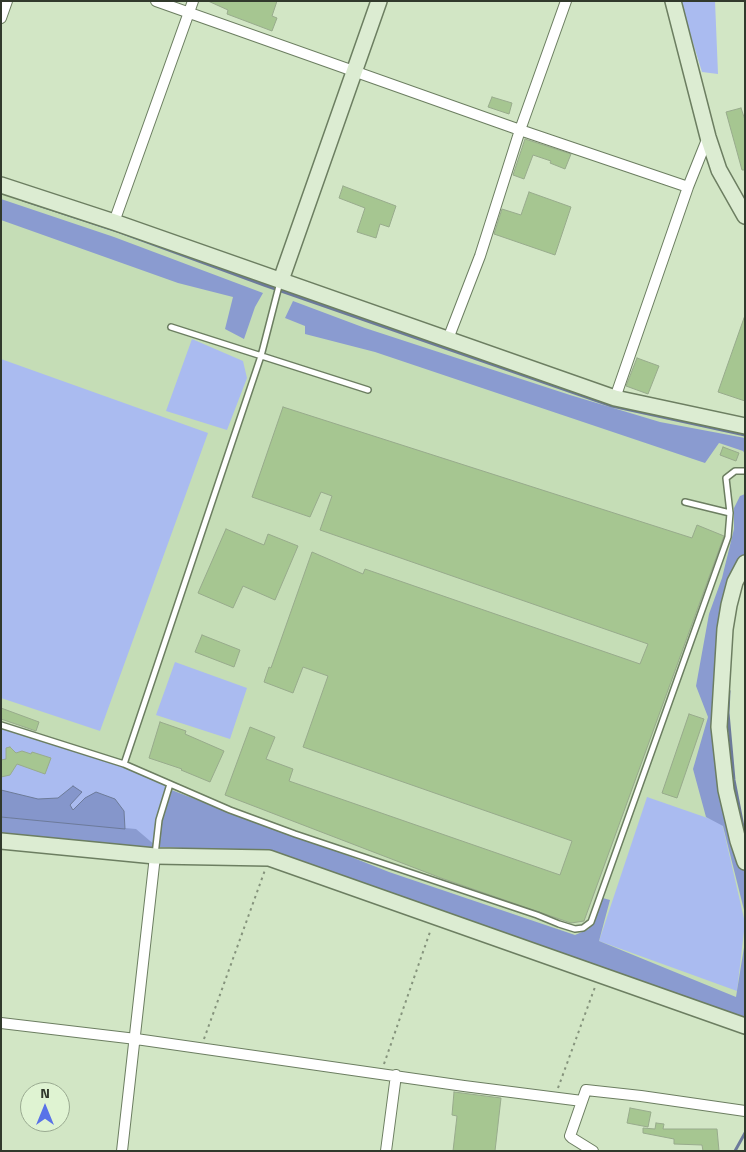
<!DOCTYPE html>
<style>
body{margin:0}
#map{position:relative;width:746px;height:1152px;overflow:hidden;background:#d2e6c5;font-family:"Titillium Web",sans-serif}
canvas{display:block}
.frame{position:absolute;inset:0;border:2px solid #31392c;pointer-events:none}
.north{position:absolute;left:20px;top:1082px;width:50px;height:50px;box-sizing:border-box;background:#dff3d2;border:1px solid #99a990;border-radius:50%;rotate:0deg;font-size:14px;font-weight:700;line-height:20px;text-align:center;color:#31392c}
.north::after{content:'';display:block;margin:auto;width:18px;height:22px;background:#5972e8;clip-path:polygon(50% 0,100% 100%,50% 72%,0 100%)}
</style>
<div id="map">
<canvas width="746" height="1152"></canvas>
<div class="frame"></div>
<div class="north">N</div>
</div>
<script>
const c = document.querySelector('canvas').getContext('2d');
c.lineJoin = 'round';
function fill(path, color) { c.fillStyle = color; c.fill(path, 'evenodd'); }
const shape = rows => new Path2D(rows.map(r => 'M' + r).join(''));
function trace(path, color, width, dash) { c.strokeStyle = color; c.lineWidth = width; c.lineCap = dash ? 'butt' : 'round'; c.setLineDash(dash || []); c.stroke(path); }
fill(shape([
 [1,186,615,398,745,426,745,574,729,605,719,727,745,839,745,1018,269,858,1,838]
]), '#c5ddb6');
fill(shape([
 [680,1,715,1,718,74,702,72],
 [192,339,243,361,247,378,227,430,166,411],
 [1,359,208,433,100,731,1,698],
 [175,662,247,688,230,739,156,715],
 [1,724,85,752,170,784,159,810,156,846,125,829,124,811,115,799,96,792,73,810,70,805,73,786,58,798,38,799,1,790],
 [647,797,722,823,745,923,737,991,599,941]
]), '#aabbf0');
fill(shape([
 [1,199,114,237,263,293,255,307,244,339,225,329,233,297,178,283,1,220],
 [293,301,365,328,570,395,660,422,745,438,745,454,743,451,719,443,705,463,375,352,305,334,305,326,285,318],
 [745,494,745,560,734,587,719,727,745,857,745,914,723,826,706,817,693,769,708,717,696,686,709,614,722,578,734,529,734,508,740,496],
 [169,789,231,813,266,823,389,872,575,935,589,929,599,897,610,900,599,941,736,997,745,941,745,1018,515,940,333,873,270,852,160,847,159,820],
 [1,817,136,829,156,846,153,852,1,837]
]), '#8a9bd0');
const water = shape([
 [73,786,82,792,70,805,73,810,85,798,96,792,115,799,124,811,125,829,1,817,1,790,38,799,58,798,73,786]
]);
fill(water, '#8596cb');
trace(water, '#6c7a9b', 1);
trace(shape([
 [23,200,120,232,264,285,612,406,745,435],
 [729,691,728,713,734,780,745,837],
 [735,1151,745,1133]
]), '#6c7a9b', 3);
const building = shape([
 [208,1,277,1,272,16,277,18,272,31,227,14,228,10,208,1],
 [492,97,512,103,509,114,488,107,492,97],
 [741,108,745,120,745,170,742,170,726,112,741,108],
 [525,139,571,154,565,169,550,163,551,161,533,155,524,179,513,175,525,139],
 [343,186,396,206,389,227,380,224,376,238,357,232,365,208,339,198,343,186],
 [529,192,571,207,555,255,494,234,502,209,521,215,529,192],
 [744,318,745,318,745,401,718,392,744,318],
 [637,358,659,366,648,394,626,386,637,358],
 [283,407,692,538,697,525,724,536,584,921,571,923,441,878,225,795,250,727,275,737,266,759,293,769,289,781,560,875,572,841,303,747,328,676,303,667,293,693,264,682,269,667,271,668,312,552,363,574,365,569,640,664,648,644,320,530,332,496,321,492,310,517,252,497,283,407],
 [723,447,739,453,736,461,720,455,723,447],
 [226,529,264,545,268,534,298,546,275,600,243,586,233,608,198,593,226,529],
 [202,635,240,650,234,667,195,652,202,635],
 [1,708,39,722,36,731,1,719,1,708],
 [689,714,704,719,677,798,662,793,689,714],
 [160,722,186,731,185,734,224,751,210,782,181,770,182,769,149,758,160,722],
 [10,747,16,753,22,751,31,754,32,752,51,758,45,774,17,764,10,775,1,777,1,760,6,759,6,748,10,747],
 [454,1092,501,1098,495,1151,453,1151,457,1116,452,1115,454,1092],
 [630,1108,651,1112,648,1127,627,1123,630,1108],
 [656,1123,664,1124,663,1129,717,1129,719,1151,703,1151,702,1145,674,1144,674,1139,643,1133,643,1128,655,1129,656,1123]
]);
fill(building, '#a6c691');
trace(building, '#98ab8c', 1);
const lane = shape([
 [171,327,368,390],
 [685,502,730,513],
 [1,725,124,764,230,810,295,834,537,915,559,924,575,929,583,928,591,922,728,537,730,513,726,478,735,471,745,471],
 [124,764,261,356,280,282],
 [155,855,159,820,170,784]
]);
const street = shape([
 [156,1,520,130,688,187],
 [1,18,7,1],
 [114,222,193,1],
 [448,339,480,256,520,130,566,1],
 [615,398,688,187,708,137],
 [1,1023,136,1039,464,1086,582,1101],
 [122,1151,155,856],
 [386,1151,396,1075],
 [593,1151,572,1138,570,1136,586,1090,641,1096,745,1111]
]);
const secondary = shape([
 [673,1,708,137,719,170,745,216],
 [1,185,114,222,615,398,745,426],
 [281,280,379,1],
 [745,563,735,582,729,605,725,629,719,727,726,790,738,841,745,862],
 [1,841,155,856,269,858,745,1026]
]);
trace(lane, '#6c7e61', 8);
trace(street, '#6c7e61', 12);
trace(secondary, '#6c7e61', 18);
trace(shape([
 [204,1039,265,870],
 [384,1064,431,929],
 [558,1088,595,987]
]), '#85937c', 2, [2.5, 4]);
trace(lane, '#fff', 5);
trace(street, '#fff', 10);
trace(secondary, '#dcecd2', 15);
</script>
